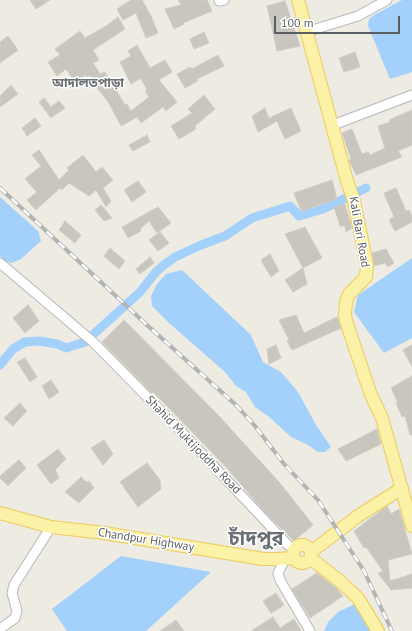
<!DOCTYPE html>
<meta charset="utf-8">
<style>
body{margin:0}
#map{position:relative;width:412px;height:631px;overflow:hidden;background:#edebe2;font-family:"PT Sans",sans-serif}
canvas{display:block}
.scale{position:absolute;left:274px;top:16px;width:126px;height:18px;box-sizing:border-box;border:2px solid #5a5e62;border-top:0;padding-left:5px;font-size:12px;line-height:14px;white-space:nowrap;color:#5a5e62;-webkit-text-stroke:3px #fff;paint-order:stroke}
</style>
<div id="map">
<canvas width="412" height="631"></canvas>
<div class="scale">100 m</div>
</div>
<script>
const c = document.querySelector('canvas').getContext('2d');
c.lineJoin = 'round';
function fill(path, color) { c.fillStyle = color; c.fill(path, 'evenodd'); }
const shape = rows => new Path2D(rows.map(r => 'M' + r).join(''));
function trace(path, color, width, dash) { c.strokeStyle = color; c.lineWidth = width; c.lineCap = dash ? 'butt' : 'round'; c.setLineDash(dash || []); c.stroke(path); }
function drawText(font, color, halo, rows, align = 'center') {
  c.font = font + ' "PT Sans","Noto Sans Bengali",sans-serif'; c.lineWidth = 3; c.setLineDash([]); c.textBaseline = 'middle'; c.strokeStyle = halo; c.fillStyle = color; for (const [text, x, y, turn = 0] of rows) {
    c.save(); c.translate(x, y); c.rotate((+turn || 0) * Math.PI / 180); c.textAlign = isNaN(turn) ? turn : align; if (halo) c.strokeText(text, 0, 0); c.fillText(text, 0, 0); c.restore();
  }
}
fill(shape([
 [402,0,412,0,412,72,390,79,368,26,369,19,374,15],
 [0,197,38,231,41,241,21,259,12,263,5,261,0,256],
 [412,258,412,338,384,353,354,312,358,295],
 [182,270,251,335,263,362,281,372,298,392,316,425,331,447,325,452,318,452,308,445,291,437,268,416,255,407,246,392,236,386,225,372,169,323,152,306,151,296,157,284,166,274],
 [121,556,211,572,146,631,67,631,52,609],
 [357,603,377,631,324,631,328,622,338,612]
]), '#a3d1fc');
trace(shape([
 [0,365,13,349,25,342,39,341,57,344,66,348,85,342,140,292,156,272,165,264,175,257,201,245,225,236,252,218,290,206,299,216,323,209,366,188]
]), '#a3d1fc', 9);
const building = shape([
 [30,0,50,0,36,9,30,0],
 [131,0,142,0,151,16,158,33,146,38,136,13,123,20,117,9,131,0],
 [178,0,207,0,212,11,183,23,184,24,174,29,165,9,181,5,178,0],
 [285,1,300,46,277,51,267,6,285,1],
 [118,17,125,29,93,50,99,60,93,63,100,74,105,72,125,105,127,104,131,111,149,97,145,91,147,90,141,78,131,84,120,62,131,56,128,51,137,45,150,68,165,60,172,72,159,80,177,102,166,111,163,107,141,123,137,117,121,126,110,105,100,91,99,91,90,75,87,77,86,75,75,82,66,69,57,76,48,62,60,55,55,49,80,31,85,38,106,26,118,17],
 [204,32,209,43,194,49,190,39,204,32],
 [8,36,18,50,0,63,0,42,8,36],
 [355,52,360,67,344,72,339,58,355,52],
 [218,55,224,66,197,79,198,81,185,88,177,74,190,67,192,69,218,55],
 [11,85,18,94,0,107,0,96,11,85],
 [204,95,215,109,195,126,196,129,179,139,171,126,192,113,188,109,204,95],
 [44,98,51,107,59,101,65,108,51,118,39,102,44,98],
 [265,108,269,118,291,108,301,131,285,139,277,121,258,132,252,116,265,108],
 [412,110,412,145,398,151,402,157,356,175,349,160,351,159,342,133,352,129,362,154,368,152,370,155,385,148,378,126,390,122,389,120,412,110],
 [35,118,41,126,27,136,22,128,35,118],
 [147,135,150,142,133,151,129,145,147,135],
 [39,150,59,180,69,170,67,168,83,155,96,172,102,167,113,180,103,188,111,201,106,207,96,190,89,196,69,183,62,190,60,188,36,210,27,200,37,192,25,179,41,166,32,155,39,150],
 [332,180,337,199,301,211,294,193,332,180],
 [138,181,146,192,132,202,124,190,138,181],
 [396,188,406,211,409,210,412,216,412,222,395,231,389,220,394,217,384,193,396,188],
 [345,204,352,228,346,232,345,226,340,226,334,207,345,204],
 [101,205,112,218,104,221,95,210,101,205],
 [158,207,171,223,157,233,149,221,140,229,141,231,128,238,122,227,158,207],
 [65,221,81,235,75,243,59,230,65,221],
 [305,227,322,258,303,268,285,234,305,227],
 [160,232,169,243,158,251,149,240,160,232],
 [110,248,125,261,119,269,104,256,110,248],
 [386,249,394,263,388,267,385,263,374,266,372,253,386,249],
 [270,254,279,271,271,277,261,260,270,254],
 [150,257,154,263,140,274,136,269,150,257],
 [303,268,307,284,293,292,285,280,303,268],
 [28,305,39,321,25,333,13,318,28,305],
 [296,315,304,333,337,317,341,328,292,350,287,341,289,340,279,320,296,315],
 [124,320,219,416,279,482,313,525,294,541,263,510,226,467,168,407,153,392,152,393,102,342,124,320],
 [276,345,281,358,269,364,267,349,276,345],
 [412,345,412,367,403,350,412,345],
 [25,358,37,377,30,382,17,362,25,358],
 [412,376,412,435,410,435,405,416,402,417,396,403,398,403,391,388,412,376],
 [51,380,59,392,49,399,42,386,51,380],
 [20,403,27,411,13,426,4,418,20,403],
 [377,429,381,444,346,461,338,449,377,429],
 [104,440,113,454,103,465,91,448,104,440],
 [58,449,66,459,55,470,59,478,51,484,37,465,58,449],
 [19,460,26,468,8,486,0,478,0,476,19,460],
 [147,463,160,480,161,489,138,507,120,482,147,463],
 [81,477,86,482,89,481,94,488,79,503,65,492,81,477],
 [387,506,391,514,399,509,412,554,388,560,390,581,412,574,412,588,391,590,378,573,383,571,366,547,364,548,354,531,387,506],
 [317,573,336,588,343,596,310,618,292,589,317,573],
 [276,593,284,605,271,613,263,601,276,593],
 [273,617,280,628,294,619,301,631,251,631,273,617],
 [176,620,184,631,160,631,176,620]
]);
fill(building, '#c8c6bf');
trace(building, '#d1cdc1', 1);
const minor = shape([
 [219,0,219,1,224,0],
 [306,32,358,16,387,0],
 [333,125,412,95],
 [0,263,92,341,175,425,288,545,294,548],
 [285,559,278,573,280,580,310,631],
 [0,629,15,618,17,611,12,593,14,585,51,527]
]);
const major = shape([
 [298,0,347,181,354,201,367,265,366,277,349,294,346,302,345,314,346,321,371,395,382,418,412,526],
 [0,513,51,527,104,533,263,559,277,559,293,558],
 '293 554a9 9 0 1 1 18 0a9 9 0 1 1-18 0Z',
 [311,552,358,516,402,488],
 [310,558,341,582,358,598,378,631]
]);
trace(minor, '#b5b8bc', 11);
trace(major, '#edca5b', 14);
trace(minor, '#fff', 9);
trace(major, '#fcf2a7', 12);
const rail = shape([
 [0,188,147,325,236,405,255,426,284,464,318,500,364,571,392,631]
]);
trace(rail, '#b3b4b4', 4);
trace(rail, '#fff', 2.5, [8]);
drawText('12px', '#5a5e62', '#fff', [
 ["Kali Bari Road",359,232,80],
 ["Shahid Muktijoddha Road",193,445,46],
 ["Chandpur Highway",146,540,9]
]);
drawText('bold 13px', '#6b7074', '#fff', [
 ["আদালতপাড়া",88,83]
]);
drawText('bold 20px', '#6b7074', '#fff', [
 ["চাঁদপুর",256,539]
]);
</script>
